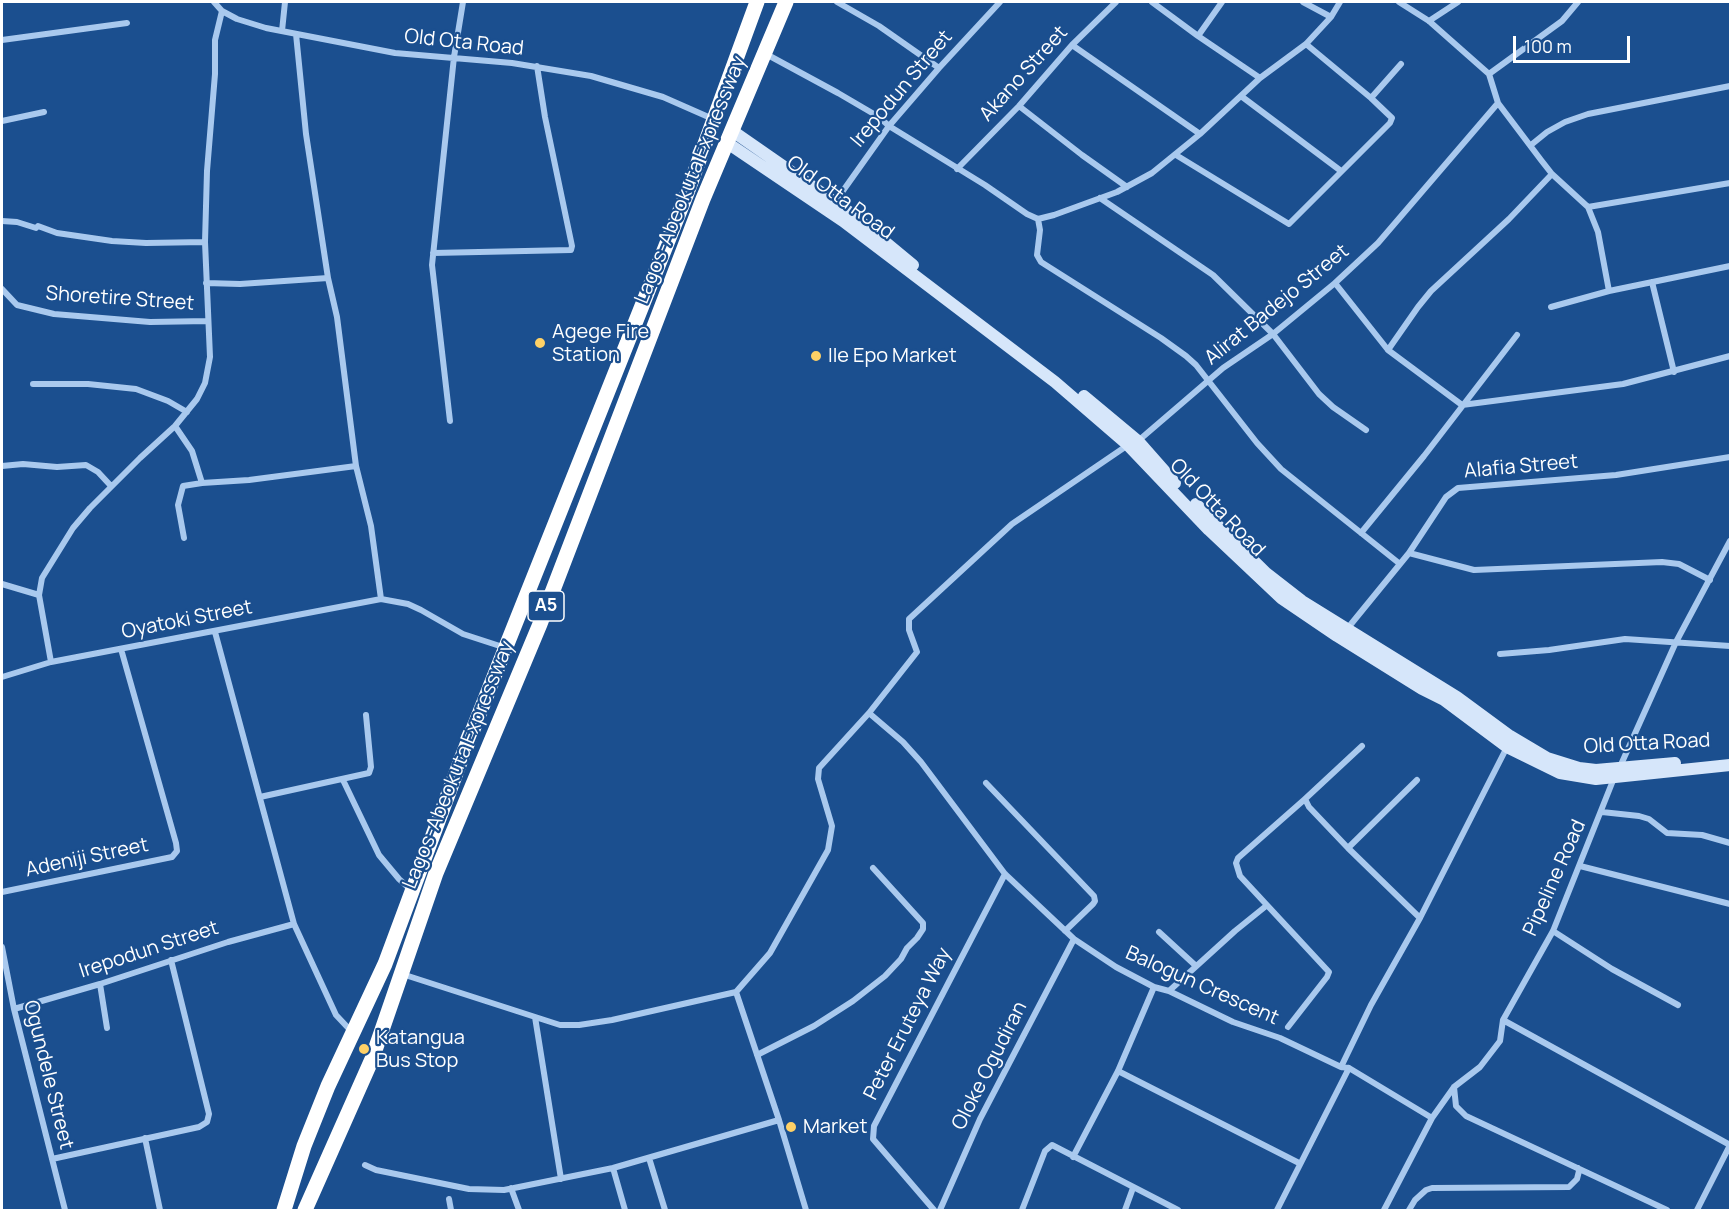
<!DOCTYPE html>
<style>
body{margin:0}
#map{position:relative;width:1732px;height:1212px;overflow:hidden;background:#1b4f8f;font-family:Manrope,sans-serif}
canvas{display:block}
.frame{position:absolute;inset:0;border:3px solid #fff;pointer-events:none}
.scale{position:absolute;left:1513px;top:36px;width:117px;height:27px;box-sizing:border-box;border:3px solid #fff;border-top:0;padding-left:8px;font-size:18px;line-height:21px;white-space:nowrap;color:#fff;-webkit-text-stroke:4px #1b4f8f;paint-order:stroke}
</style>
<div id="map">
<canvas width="1732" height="1212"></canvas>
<div class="frame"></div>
<div class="scale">100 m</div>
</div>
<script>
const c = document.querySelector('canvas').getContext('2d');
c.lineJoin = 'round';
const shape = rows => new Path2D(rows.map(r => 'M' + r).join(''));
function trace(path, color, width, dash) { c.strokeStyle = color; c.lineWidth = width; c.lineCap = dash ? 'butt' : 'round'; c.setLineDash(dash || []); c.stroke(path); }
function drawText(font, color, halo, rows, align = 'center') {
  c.font = font + ' Manrope,sans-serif'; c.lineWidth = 4.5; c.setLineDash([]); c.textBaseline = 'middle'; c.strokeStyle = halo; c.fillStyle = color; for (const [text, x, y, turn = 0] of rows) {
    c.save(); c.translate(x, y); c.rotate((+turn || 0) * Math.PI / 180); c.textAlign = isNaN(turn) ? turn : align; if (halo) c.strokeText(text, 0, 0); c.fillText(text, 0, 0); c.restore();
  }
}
trace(shape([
 [214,2,222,11,237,19,266,28,395,53,512,63,591,76,663,97,713,119],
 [837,2,879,26,939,68],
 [1152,2,1198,36,1260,78],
 [1303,2,1331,17],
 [1399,2,1429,21,1489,74,1498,103,1541,160,1552,174,1588,207,1598,232,1609,291],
 [1429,21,1458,2],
 [282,31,285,2],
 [296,34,306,134,328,278,337,317,356,466,371,526,381,599],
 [1198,36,1222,2],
 [2,40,127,23],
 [1072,45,1200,134],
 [766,54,838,93,879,117,889,126,985,185,1027,214,1038,219,1054,215,1117,192,1152,173,1200,134,1260,78,1306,44,1331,17,1340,2],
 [1489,74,1562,21,1578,2],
 [1241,96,1341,171],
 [1371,98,1401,64],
 [1019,106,1082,155,1127,187],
 [2,121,44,112],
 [1531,145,1547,132,1565,122,1588,114,1730,86],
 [1176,155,1289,224,1390,123,1392,118,1371,98,1306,44],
 [957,169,1019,106,1072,45,1116,2],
 [1100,198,1213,275,1273,334,1319,394,1333,407,1366,430],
 [835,202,889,126,939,68,1000,2],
 [1588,207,1730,183],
 [1038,219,1040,230,1037,255,1041,262,1161,338,1186,356,1196,365,1257,443,1281,469,1400,564],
 [2,221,17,222,36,228,38,226,57,233,112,241,146,243,205,242],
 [433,253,571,250,572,246,545,117,537,66],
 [1652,282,1674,372],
 [206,283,240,284,328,278],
 [1335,283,1388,350,1462,405,1623,384,1730,356],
 [2,289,17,305,54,314,150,322,208,321],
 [1551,307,1609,291,1730,266],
 [1388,350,1418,307,1431,291,1509,219,1552,174],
 [33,384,88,384,136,389,168,401,187,412],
 [450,421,432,265,454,57,463,2],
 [175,426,192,451,202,483],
 [1138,441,1223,368,1273,334,1335,283,1378,243,1498,103],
 [2,466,23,464,57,467,86,465,98,472,111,486],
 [1361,533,1424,456,1517,335],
 [184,538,178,505,183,486,202,483,249,480,356,466],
 [1409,553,1474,570,1662,562,1679,564,1710,580],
 [2,584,39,595],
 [1347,629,1409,553,1446,497,1458,488,1616,475,1730,457],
 [215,632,294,924,336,1015,352,1032],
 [1500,654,1549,650,1625,639,1730,646],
 [51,662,39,595,42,578,73,528,90,508,140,458,175,426,197,399,205,383,210,357,205,242,207,171,215,74,215,40,222,11],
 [2,677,51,662,381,599,408,604,421,610,463,634,506,648],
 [869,713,903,742,921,762,1005,874,1074,939,1116,967,1154,987,1169,991,1233,1022,1280,1038,1341,1067,1349,1068,1432,1118],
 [1362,746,1305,799,1309,807,1348,848,1420,918],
 [1619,769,1676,642,1730,541],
 [343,780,379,855,399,879,411,890],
 [986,783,1094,896,1095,901,1093,904,1065,931],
 [260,797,369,773,371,767,366,715],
 [1602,812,1639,816,1649,819,1667,833,1702,835,1730,843],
 [1348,848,1417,780],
 [1580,866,1730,904],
 [2,892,172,857,177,851,176,843,121,649],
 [1553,931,1612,969,1678,1005],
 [1159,932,1196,966],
 [2,947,14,1009,65,1210],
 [402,974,560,1025,579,1025,612,1020,736,992],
 [100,984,107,1028],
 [1169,991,1235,931,1266,906],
 [736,992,770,953,828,850,832,826,818,779,819,768,869,713,917,652,909,630,909,619,1012,524,1128,445],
 [736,992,779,1120,806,1210],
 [14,1009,100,984,228,942,294,924],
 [535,1017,561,1179],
 [1503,1020,1730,1145,1697,1210],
 [1288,1027,1327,977,1329,972,1240,876,1236,863,1238,858,1305,799],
 [757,1055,814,1026,853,1001,885,976,901,959,907,948,917,938,923,929,923,923,873,868],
 [1341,1067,1371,1005,1420,918,1507,747],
 [1118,1071,1299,1163],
 [1454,1087,1456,1106,1466,1116,1667,1210],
 [145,1138,160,1210],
 [1073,1157,1118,1071,1154,987],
 [649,1158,665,1210],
 [52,1159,199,1127,207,1122,209,1114,171,960],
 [365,1165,376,1170,469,1189,504,1190,613,1168,779,1120],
 [613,1168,625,1210],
 [511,1188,519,1210],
 [449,1199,451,1210],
 [934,1210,873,1139,874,1126,1005,874],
 [940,1210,980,1119,1074,939],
 [1022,1210,1045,1151,1052,1145,1178,1210],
 [1125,1210,1133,1188],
 [1277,1210,1349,1068],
 [1384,1210,1432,1118,1454,1087,1480,1067,1500,1041,1503,1020,1553,931,1614,778],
 [1409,1210,1415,1200,1426,1190,1432,1188,1569,1187,1577,1179,1579,1171,1578,1168]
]), '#a9c9ee', 6);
trace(shape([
 [731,130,849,212,913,265],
 [726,142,843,221,1055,382,1128,445,1209,530,1281,598,1337,636,1422,689,1444,700,1507,747,1560,773,1596,779,1730,765],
 [1084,396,1138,441,1175,483],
 [1196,504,1266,573,1302,601,1457,697,1510,736,1547,758,1579,768,1596,770,1675,763]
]), '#d6e6fa', 12);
trace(shape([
 [284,1210,304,1146,328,1086,385,964,462,757,687,193,757,2],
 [305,1210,372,1059,436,873,540,624,703,199,786,2]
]), '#fff', 15);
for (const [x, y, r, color] of [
 [540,343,6,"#ffd166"],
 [816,356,6,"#ffd166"],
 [364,1049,6,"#ffd166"],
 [791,1127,6,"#ffd166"]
]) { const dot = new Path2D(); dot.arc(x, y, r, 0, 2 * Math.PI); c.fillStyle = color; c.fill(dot); trace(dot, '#1b4f8f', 2); }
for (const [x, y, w] of [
 [546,606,36]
]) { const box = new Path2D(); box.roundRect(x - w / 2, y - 15, w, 30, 4.5); c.fillStyle = '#1b4f8f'; c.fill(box); trace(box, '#fff', 1.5); }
drawText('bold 18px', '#fff', null, [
 ["A5",546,606]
]);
drawText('20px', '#fff', '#1b4f8f', [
 ["Old Ota Road",464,43,6],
 ["Akano Street",1024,74,-48],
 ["Irepodun Street",902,89,-50],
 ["Lagos-Abeokuta Expressway",691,180,-68],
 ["Old Otta Road",840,198,36],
 ["Shoretire Street",120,299,4],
 ["Alirat Badejo Street",1277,305,-39],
 ["Alafia Street",1521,467,-5],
 ["Old Otta Road",1217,508,46],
 ["Oyatoki Street",187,620,-11],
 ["Old Otta Road",1647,744,-3],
 ["Lagos-Abeokuta Expressway",459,765,-68],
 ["Adeniji Street",87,858,-12],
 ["Pipeline Road",1555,878,-66],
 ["Irepodun Street",149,950,-18],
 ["Balogun Crescent",1202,986,24],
 ["Peter Eruteya Way",908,1024,-63],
 ["Oloke Ogudiran",990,1066,-63],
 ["Ogundele Street",48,1075,76]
]);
drawText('20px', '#fff', '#1b4f8f', [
 ["Agege Fire",552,332],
 ["Station",552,355],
 ["Ile Epo Market",828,356],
 ["Katangua",376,1038],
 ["Bus Stop",376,1061],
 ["Market",803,1127]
], 'left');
</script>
